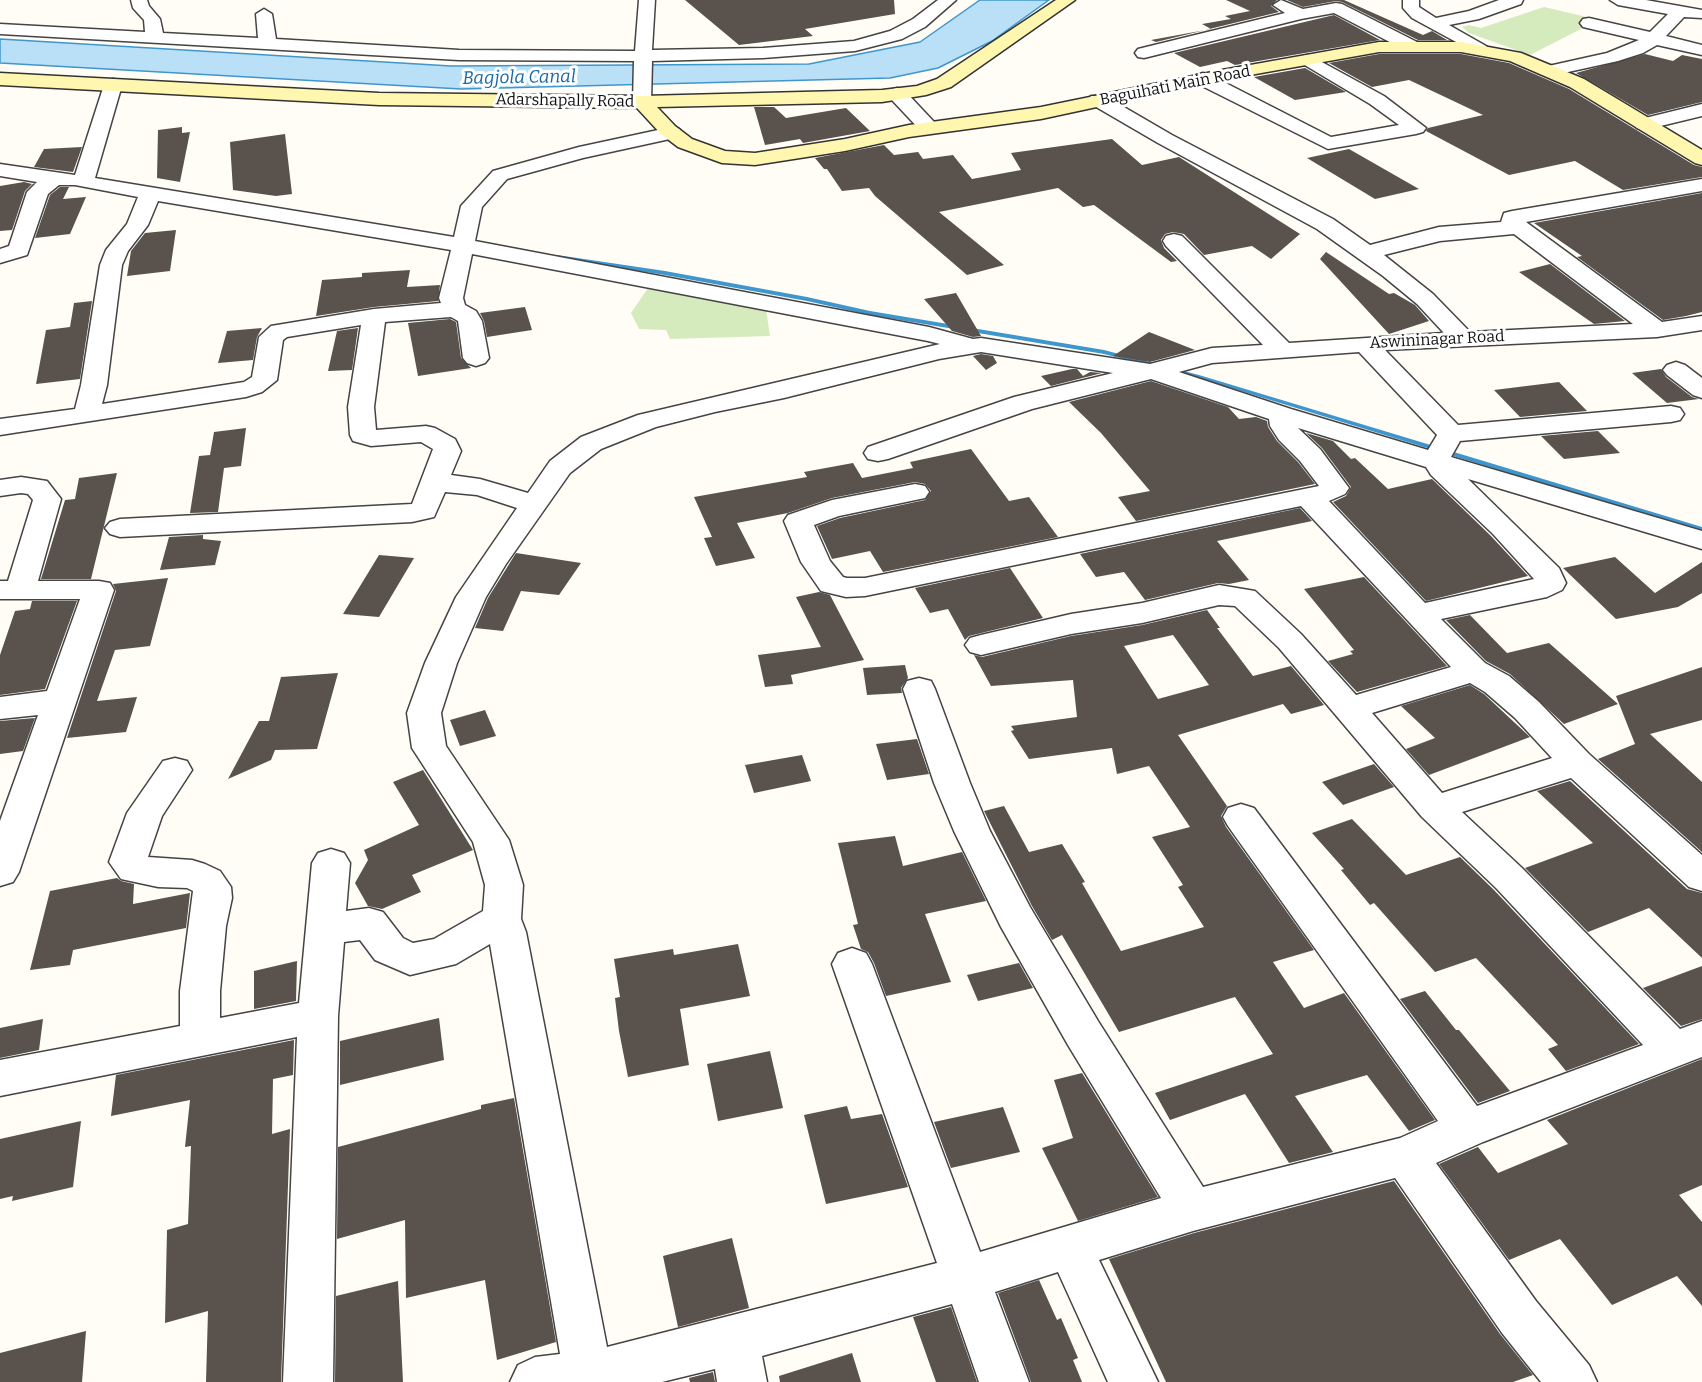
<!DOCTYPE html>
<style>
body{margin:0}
canvas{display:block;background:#fffdf5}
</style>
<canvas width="1702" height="1382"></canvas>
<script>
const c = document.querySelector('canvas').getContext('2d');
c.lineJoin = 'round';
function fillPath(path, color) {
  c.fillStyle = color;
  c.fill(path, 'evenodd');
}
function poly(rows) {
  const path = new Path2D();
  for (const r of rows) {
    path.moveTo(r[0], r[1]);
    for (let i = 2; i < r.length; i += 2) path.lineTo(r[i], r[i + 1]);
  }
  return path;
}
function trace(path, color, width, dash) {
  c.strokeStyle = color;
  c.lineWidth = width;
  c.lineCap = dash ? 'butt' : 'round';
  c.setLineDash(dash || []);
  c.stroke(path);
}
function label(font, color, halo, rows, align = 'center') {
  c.font = font + ' Bitter,serif';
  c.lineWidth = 6;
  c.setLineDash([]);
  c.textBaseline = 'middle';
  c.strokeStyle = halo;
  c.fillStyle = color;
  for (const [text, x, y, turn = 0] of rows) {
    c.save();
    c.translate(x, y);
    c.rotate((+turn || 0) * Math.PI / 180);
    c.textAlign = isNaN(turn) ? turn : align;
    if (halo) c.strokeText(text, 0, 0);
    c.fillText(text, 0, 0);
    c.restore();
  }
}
fillPath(poly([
 [1544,7,1587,17,1581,29,1530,55,1469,33,1462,27,1469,25,1481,28],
 [648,288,766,309,770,336,670,339,666,330,639,329,631,313]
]), '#d5ebbd');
const water = poly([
 [980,0,1049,0,992,41,938,68,890,78,461,89,0,63,0,39,451,66,809,64,920,42,980,0]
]);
fillPath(water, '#b9e0f7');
trace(water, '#3f96cf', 1.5);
fillPath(poly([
 [557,255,665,271,807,297,870,311,1104,350,1199,375,1702,527,1702,532,1195,377,1104,354,870,315,807,301,665,275,555,258,555,256,557,255]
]), '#3f96cf');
fillPath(poly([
 [685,0,894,0,895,14,805,29,813,36,739,45],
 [1226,0,1277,0,1271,6,1279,12,1156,42,1151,40,1211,29,1202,24,1231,19,1225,16,1250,11],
 [1287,0,1344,0,1423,35,1432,31,1447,40,1418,40,1342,2,1336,1,1303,7],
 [1334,15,1380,40,1235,65,1227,61,1200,67,1174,53],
 [1379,54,1461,54,1509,63,1569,89,1694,165,1702,167,1702,177,1623,190,1575,161,1509,175,1426,131,1428,128,1483,115,1409,80,1372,87,1329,63],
 [1645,54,1673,61,1682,55,1702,59,1702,102,1648,115,1576,73],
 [1305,68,1346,92,1295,100,1254,77],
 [754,107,774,107,786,118,846,108,870,131,803,143,800,139,765,145],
 [182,127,182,133,190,132,180,182,157,178,158,130],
 [285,134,292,194,276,196,233,190,230,142],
 [1112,139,1142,165,1179,157,1300,234,1271,259,1252,246,1204,255,1184,234,1173,232,1165,234,1161,240,1164,248,1177,261,1171,262,1094,205,1083,207,1058,188,939,212,1004,265,967,275,875,196,869,188,842,191,827,169,824,169,815,158,884,145,894,155,918,152,923,159,953,155,972,179,1021,170,1011,153],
 [82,147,73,172,34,167,44,149],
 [1349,149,1419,189,1375,199,1307,158],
 [24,182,32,184,25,191,12,230,0,231,0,186],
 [60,187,69,187,63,199,86,197,70,234,35,238,50,195],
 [1702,193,1702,312,1686,316,1663,320,1577,257,1582,256,1534,223],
 [176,230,170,271,127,276,131,251,145,233],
 [1326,252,1389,294,1394,293,1415,305,1429,321,1389,334,1320,259],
 [1550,264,1625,321,1594,324,1519,272],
 [410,270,407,287,440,285,438,301,374,307,316,316,322,280,362,277,362,273],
 [956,293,981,336,973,337,952,331,924,299],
 [92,301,80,379,36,384,46,330,70,327,74,303],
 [525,307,532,330,487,337,484,321,480,313],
 [450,319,456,322,461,358,471,368,418,376,408,323],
 [262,328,257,337,253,360,218,363,227,331],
 [358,328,352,370,328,371,337,331],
 [1149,332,1195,350,1150,362,1113,356],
 [981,354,993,356,997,363,986,370,973,356],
 [1072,369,1077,369,1083,376,1090,372,1102,373,1051,386,1041,376],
 [1661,369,1666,377,1692,397,1699,399,1667,403,1632,373],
 [1151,381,1228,407,1239,419,1256,417,1267,421,1268,427,1277,441,1298,462,1315,484,1136,521,1118,497,1150,491,1101,433,1069,402],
 [1559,382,1587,411,1520,417,1494,390],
 [246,428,241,466,224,468,218,512,190,513,199,456,210,455,214,432],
 [1598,431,1620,453,1564,459,1541,436],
 [1306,433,1333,441,1351,459,1355,458,1388,489,1432,479,1491,536,1528,576,1426,601,1333,502,1346,496,1351,487,1322,448],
 [971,449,1009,501,1029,497,1058,537,883,572,870,551,832,559,817,526,840,518,925,500,931,491,925,484,915,482,832,498,788,513,737,523,755,558,716,566,704,538,712,537,694,497,807,477,804,472,853,463,862,478,913,468,910,462],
 [117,473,91,579,41,579,65,500,75,499,79,478],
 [1300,508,1312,521,1217,541,1249,580,1229,584,1218,583,1145,600,1124,572,1096,577,1080,554],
 [203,535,203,539,221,541,215,565,160,570,169,537],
 [516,553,581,563,559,595,521,591,503,631,475,628,488,598],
 [379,555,414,558,379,617,343,614],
 [1615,557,1655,593,1702,562,1702,593,1678,607,1616,619,1563,568],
 [1010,568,1043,618,969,636,965,640,948,609,930,613,915,588],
 [1364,577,1447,666,1357,692,1328,661,1353,654,1350,651,1354,650,1304,589],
 [168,578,150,646,115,650,97,701,137,697,126,732,67,738,116,591,113,584],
 [819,592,830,595,864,660,791,675,793,684,765,687,758,655,821,647,796,597],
 [32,601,77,601,45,689,0,695,0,655,15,611,30,609],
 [1207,610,1220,628,1217,628,1253,676,1291,666,1324,705,1291,714,1283,704,1178,735,1227,806,1221,816,1226,827,1314,950,1273,962,1304,1008,1344,993,1435,1120,1409,1131,1367,1075,1295,1096,1333,1152,1289,1163,1245,1094,1170,1120,1155,1093,1273,1054,1235,997,1119,1032,1062,935,1052,940,1032,906,984,811,1004,806,1029,852,1062,844,1085,882,1082,883,1121,951,1204,927,1178,887,1183,885,1152,837,1190,827,1149,766,1117,774,1112,748,1029,759,1011,731,1014,730,1011,726,1077,717,1073,680,991,686,974,655,982,657,1071,636,1142,625],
 [1173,635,1209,685,1158,699,1124,646],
 [1470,615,1507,653,1549,643,1618,704,1564,724,1510,674,1486,661,1446,620],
 [905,665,908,678,901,688,902,693,867,695,863,668],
 [1702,667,1702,720,1650,734,1702,782,1702,852,1598,759,1635,744,1616,696],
 [338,673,317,749,275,750,271,760,228,779,259,721,269,721,281,677],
 [1470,685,1484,694,1530,737,1429,775,1406,749,1435,738,1401,706],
 [485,710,496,736,460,746,450,720],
 [35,718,23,751,0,754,0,721],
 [917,739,929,774,887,780,876,744],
 [802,755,811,781,754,793,745,765],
 [1374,764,1394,787,1343,805,1322,782],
 [423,770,473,850,412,875,421,892,382,909,368,906,355,883,368,860,364,850,419,825,393,782],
 [1570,781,1687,889,1702,893,1702,958,1649,908,1588,932,1525,868,1593,843,1537,791],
 [1352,819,1406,875,1460,857,1494,890,1639,1044,1566,1071,1548,1049,1558,1045,1476,958,1435,972,1374,903,1370,905,1341,870,1344,869,1312,833],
 [895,836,903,866,962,852,986,901,925,914,951,982,886,996,874,963,868,952,861,949,853,925,858,924,838,843],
 [117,878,121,881,134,884,133,904,190,893,186,928,73,950,70,965,30,970,50,891],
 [738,944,750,996,680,1009,689,1065,628,1077,619,1031,615,998,620,997,614,959,673,949,674,955],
 [297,961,296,1001,254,1009,254,971],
 [1019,963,1033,988,978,1001,967,975],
 [1702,966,1702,1019,1681,1026,1643,988],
 [1425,991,1456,1030,1459,1030,1510,1091,1478,1103,1400,999],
 [439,1018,444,1060,340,1085,340,1041],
 [43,1019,39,1050,0,1058,0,1028],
 [294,1040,293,1075,273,1079,272,1134,290,1129,281,1382,206,1382,208,1311,165,1323,167,1230,188,1224,191,1146,185,1147,190,1100,111,1116,116,1075],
 [770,1051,783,1108,718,1121,707,1064],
 [1702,1059,1702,1185,1679,1195,1702,1222,1702,1306,1677,1276,1612,1305,1560,1239,1509,1260,1439,1164,1478,1147,1498,1173,1568,1144,1547,1120],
 [1082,1073,1158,1197,1078,1221,1042,1148,1073,1138,1054,1080],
 [514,1098,556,1342,497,1360,485,1280,406,1298,405,1220,337,1239,338,1147,481,1109,481,1105],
 [847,1106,851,1119,882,1114,908,1187,826,1204,804,1115],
 [1003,1107,1020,1152,951,1168,934,1122],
 [81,1121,73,1187,12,1201,13,1196,0,1199,0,1139],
 [1394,1181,1500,1334,1533,1375,1513,1382,1166,1382,1109,1259,1194,1233],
 [732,1238,749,1308,678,1327,663,1256],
 [1039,1280,1057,1320,1061,1318,1078,1358,1073,1360,1082,1382,1031,1382,998,1293],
 [398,1281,403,1382,335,1382,336,1296],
 [951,1307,977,1382,936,1382,913,1317],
 [86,1331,82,1382,0,1382,0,1353],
 [852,1353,861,1382,780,1382,779,1376],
 [713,1372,715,1382,690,1382,689,1378]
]), '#5a524d');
const street = poly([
 [131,0,147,0,149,6,160,19,163,33,258,38,256,14,264,9,272,14,276,39,459,50,635,51,639,0,655,0,652,50,763,48,854,41,890,31,913,19,938,0,956,0,925,27,902,39,855,51,763,58,652,61,651,102,649,106,642,108,635,106,633,102,634,61,459,60,0,34,0,24,145,32,144,20,133,8,131,0],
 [1281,0,1303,9,1336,3,1342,4,1417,42,1420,46,1417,50,1411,51,1405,50,1334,13,1301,19,1144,58,1138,57,1135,53,1138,49,1285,13,1273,5,1281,0],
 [1403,0,1419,0,1419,7,1436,18,1469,11,1499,0,1523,0,1521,4,1479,19,1449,25,1486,46,1489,50,1486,54,1480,55,1412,18,1403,8,1403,0],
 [1610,0,1646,0,1702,10,1702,18,1684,17,1666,36,1702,45,1702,55,1657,45,1643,53,1618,61,1550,76,1544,75,1541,71,1544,67,1607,53,1639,40,1583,27,1580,23,1583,19,1589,18,1650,32,1668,14,1618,5,1610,0],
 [1309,55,1384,96,1426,128,1423,132,1416,134,1328,149,1196,83,1194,79,1196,75,1203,73,1210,75,1331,137,1399,125,1370,104,1303,64,1300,60,1303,56,1309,55],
 [113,79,120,81,122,85,95,178,454,237,461,206,493,171,579,147,672,127,679,129,682,133,679,137,583,158,507,179,482,207,475,241,929,327,973,339,981,338,1150,364,1212,348,1263,345,1166,246,1163,241,1166,236,1174,234,1182,236,1289,343,1444,333,1417,304,1383,276,1317,229,1158,143,1091,104,1089,100,1091,96,1105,96,1172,135,1333,219,1370,245,1439,227,1501,222,1504,213,1512,211,1702,179,1702,191,1526,222,1662,322,1702,316,1702,330,1657,337,1385,350,1458,425,1671,406,1680,408,1684,414,1680,420,1671,422,1460,441,1451,457,1702,531,1702,549,1468,479,1559,568,1566,583,1562,590,1547,597,1441,619,1485,663,1509,676,1539,702,1589,754,1702,855,1702,891,1689,887,1571,778,1462,812,1522,868,1680,1029,1702,1021,1702,1057,1483,1142,1436,1163,1536,1301,1589,1365,1597,1382,1541,1382,1502,1333,1395,1178,1193,1231,1099,1260,1158,1382,1108,1382,1058,1272,995,1292,1029,1382,979,1382,952,1304,762,1356,767,1382,717,1382,715,1369,662,1382,510,1382,518,1365,535,1357,560,1354,490,944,456,964,410,975,375,960,360,940,344,942,338,1016,333,1382,283,1382,297,1037,0,1096,0,1060,180,1026,180,991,193,891,187,888,158,887,121,879,109,862,127,813,163,761,175,758,187,761,192,770,162,816,148,857,192,860,205,864,220,871,231,887,232,898,226,926,220,991,220,1018,299,1003,312,863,318,853,331,849,344,853,350,863,346,911,369,908,383,912,403,938,413,943,434,939,483,911,485,885,473,842,412,748,407,713,425,663,456,597,517,508,477,495,445,492,434,517,412,522,120,537,110,534,105,528,110,522,120,519,412,504,433,449,421,442,371,446,353,441,350,435,348,407,361,325,287,337,283,340,277,380,262,392,246,397,0,435,0,419,75,409,81,385,100,265,106,250,127,224,138,197,75,185,59,185,48,194,27,255,0,263,0,249,9,246,27,192,37,182,0,176,0,164,75,175,104,85,106,81,113,79],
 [158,201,451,250,439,298,441,303,374,309,271,326,259,337,252,377,244,382,102,404,107,385,122,265,128,251,148,225,158,201],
 [1514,234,1633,324,1470,332,1433,294,1384,255,1440,241,1514,234],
 [472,254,928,341,940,344,638,415,581,437,550,461,528,493,480,479,451,475,461,451,455,439,435,428,426,426,376,430,374,407,385,322,451,317,458,321,463,358,467,363,476,366,485,363,489,358,482,321,476,311,465,305,463,298,472,254],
 [981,352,1113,373,1014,397,868,447,864,453,868,459,878,461,888,459,1032,409,1151,379,1269,419,1270,426,1279,440,1300,461,1319,486,865,578,847,578,843,577,830,561,814,525,839,516,925,498,929,492,925,486,915,484,832,500,788,515,784,521,801,562,821,591,846,597,865,596,1301,506,1451,667,1356,695,1301,634,1255,591,1219,585,1142,603,1071,614,981,635,970,638,965,645,970,652,981,655,1071,634,1142,623,1219,605,1235,606,1279,648,1422,817,1496,888,1643,1045,1477,1106,1254,808,1241,804,1228,808,1223,817,1228,826,1438,1121,1400,1138,1203,1187,1098,1021,1030,907,990,831,970,783,935,689,931,681,919,678,907,681,903,689,934,783,954,831,1001,927,1068,1045,1161,1198,980,1252,872,964,866,953,852,948,838,953,832,964,937,1263,607,1347,526,932,521,919,523,885,509,840,446,746,441,713,457,663,486,597,506,564,570,473,601,449,656,427,715,412,784,398,939,359,981,352],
 [1359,352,1437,435,1428,450,1291,409,1179,372,1212,363,1359,352],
 [1298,428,1426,467,1431,475,1493,534,1534,579,1425,603,1329,501,1345,494,1349,488,1320,449,1298,428],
 [1470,683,1485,692,1515,718,1552,758,1442,793,1372,713,1470,683],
 [897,88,904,90,936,124,939,128,936,132,922,132,890,98,888,94,890,90,897,88],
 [1702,104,1702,116,1644,130,1637,128,1634,124,1637,120,1702,104],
 [1676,362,1685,365,1702,378,1702,398,1693,395,1667,375,1663,370,1667,365,1676,362],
 [21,477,47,481,61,499,38,581,99,581,110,583,114,590,19,872,13,882,0,886,0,821,38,715,0,719,0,697,47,691,80,599,0,599,0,581,8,581,33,500,28,494,21,493,0,496,0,480,21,477]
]);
const secondary = poly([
 [1056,0,1075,0,951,87,926,95,882,102,657,107,675,126,692,139,725,151,755,153,845,139,909,125,1041,107,1222,70,1379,42,1461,42,1521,53,1584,79,1702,150,1702,165,1695,163,1570,87,1510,61,1461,52,1379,52,1222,80,1041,119,909,137,845,151,755,165,722,163,678,147,661,134,637,108,379,105,0,85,0,73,379,93,642,96,882,90,917,86,937,79,1056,0]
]);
trace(street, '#444', 3);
trace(secondary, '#333', 3);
fillPath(street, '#fff');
fillPath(secondary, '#fff6b0');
label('16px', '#111', '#fff', [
 ["Baguihati Main Road",1175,86,-11],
 ["Adarshapally Road",565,101,1],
 ["Aswininagar Road",1437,340,-3]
]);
label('italic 18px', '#1768a6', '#fff', [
 ["Bagjola Canal",519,78,-1]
]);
</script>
